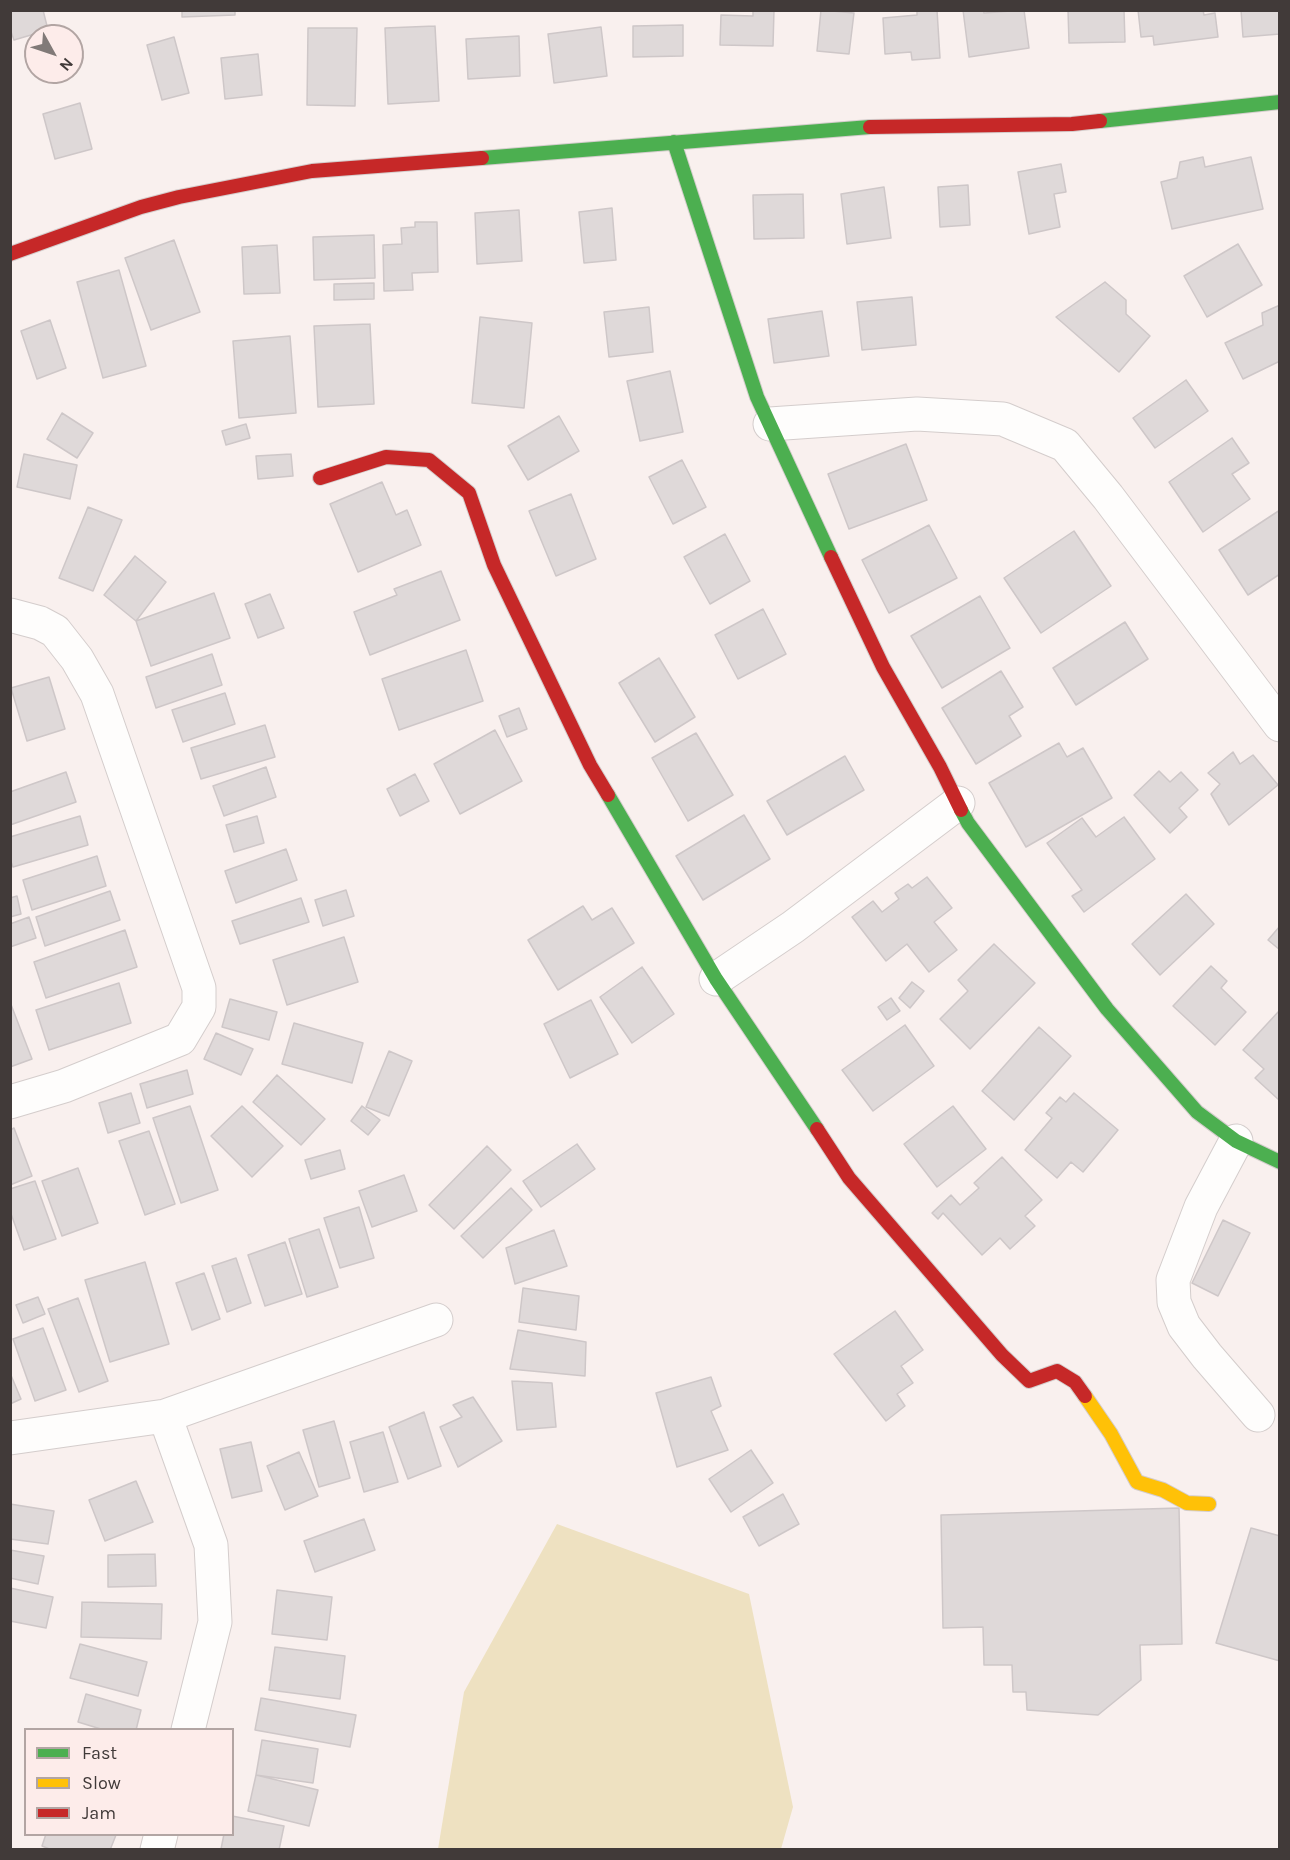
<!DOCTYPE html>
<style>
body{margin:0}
#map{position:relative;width:1290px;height:1860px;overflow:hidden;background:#f9f0ee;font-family:Karla,sans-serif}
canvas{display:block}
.frame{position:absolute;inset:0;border:12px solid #413a39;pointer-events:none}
.legend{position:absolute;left:24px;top:1728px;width:210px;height:108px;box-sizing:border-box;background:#fdecea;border:2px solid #b2a5a3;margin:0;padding:8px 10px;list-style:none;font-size:18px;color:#413a39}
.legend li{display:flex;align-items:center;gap:12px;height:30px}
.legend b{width:30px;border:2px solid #b2a5a3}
.north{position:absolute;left:24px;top:24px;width:60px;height:60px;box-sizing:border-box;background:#fdecea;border:2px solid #b2a5a3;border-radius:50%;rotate:130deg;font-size:16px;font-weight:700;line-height:24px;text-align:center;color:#413a39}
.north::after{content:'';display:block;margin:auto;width:21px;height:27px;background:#817a78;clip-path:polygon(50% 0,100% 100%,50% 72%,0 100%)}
</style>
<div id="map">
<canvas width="1290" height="1860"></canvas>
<div class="frame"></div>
<ul class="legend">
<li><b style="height:8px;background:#4caf50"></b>Fast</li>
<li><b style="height:8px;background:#ffc107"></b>Slow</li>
<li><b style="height:8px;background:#c62828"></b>Jam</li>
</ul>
<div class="north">N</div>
</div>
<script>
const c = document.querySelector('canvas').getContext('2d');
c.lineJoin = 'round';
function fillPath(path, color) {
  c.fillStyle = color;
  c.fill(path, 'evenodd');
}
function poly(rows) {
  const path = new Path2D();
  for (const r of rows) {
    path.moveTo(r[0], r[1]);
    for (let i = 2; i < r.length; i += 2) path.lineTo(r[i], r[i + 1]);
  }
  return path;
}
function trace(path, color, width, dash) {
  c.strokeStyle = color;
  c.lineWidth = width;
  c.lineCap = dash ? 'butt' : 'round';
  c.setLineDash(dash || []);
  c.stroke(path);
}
fillPath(poly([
 [557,1524,749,1594,793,1807,781,1849,438,1849,464,1692]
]), '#eee1c1');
const building = poly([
 [10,10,43,10,48,30,14,40,10,29,10,10],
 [182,10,235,10,235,15,182,17,182,10],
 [753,10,774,10,773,46,720,45,721,15,753,16,753,10],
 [821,10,854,13,849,54,817,51,821,10],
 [917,10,937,10,940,58,912,60,911,52,885,54,883,18,917,15,917,10],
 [963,10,983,10,984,13,1024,10,1029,48,969,57,963,10],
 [1068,10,1124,10,1125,42,1069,43,1068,10],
 [1138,10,1203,10,1204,15,1215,13,1218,37,1154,45,1153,36,1141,37,1138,10],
 [1241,10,1280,10,1280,34,1243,37,1241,10],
 [683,25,683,56,633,57,633,26,683,25],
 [435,26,439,101,388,104,385,28,435,26],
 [601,27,607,76,554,83,548,34,601,27],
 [308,28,357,28,355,106,307,105,308,28],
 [519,36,520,76,468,79,466,39,519,36],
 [174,37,189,93,162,100,147,45,174,37],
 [258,54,262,95,225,99,221,58,258,54],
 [80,103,92,149,55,159,43,114,80,103],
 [1203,157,1205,167,1251,157,1263,209,1172,229,1161,182,1177,178,1180,162,1203,157],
 [1061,164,1066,192,1054,194,1060,227,1029,234,1018,172,1061,164],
 [968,185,970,225,940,227,938,187,968,185],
 [884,187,891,238,847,244,841,194,884,187],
 [803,194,804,238,754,239,753,195,803,194],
 [612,208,616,260,584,263,579,212,612,208],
 [519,210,522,261,477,264,475,213,519,210],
 [415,222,437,222,438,272,412,273,413,290,384,291,383,245,402,244,401,228,415,227,415,222],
 [374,235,375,278,314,280,313,237,374,235],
 [174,240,200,312,151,330,125,258,174,240],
 [1238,244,1262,285,1207,317,1184,276,1238,244],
 [277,245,280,293,244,294,242,247,277,245],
 [119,270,146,366,103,378,77,282,119,270],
 [1105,282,1126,300,1126,314,1150,336,1119,372,1056,317,1105,282],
 [374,283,374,299,334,300,334,284,374,283],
 [912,297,916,345,862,350,857,302,912,297],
 [1280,305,1280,361,1243,379,1225,343,1263,325,1262,313,1280,305],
 [649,307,653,352,609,357,604,312,649,307],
 [822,311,829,356,774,363,768,319,822,311],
 [480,317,532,323,524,408,472,403,480,317],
 [50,320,66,368,37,379,21,331,50,320],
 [370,324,374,404,318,407,314,326,370,324],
 [290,336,296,413,239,418,233,341,290,336],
 [670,371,683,432,640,441,627,381,670,371],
 [1186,380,1208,411,1155,448,1133,418,1186,380],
 [62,413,93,433,77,458,47,439,62,413],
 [559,416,579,451,528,480,508,446,559,416],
 [246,424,250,438,226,445,222,431,246,424],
 [1232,438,1249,463,1232,474,1250,499,1203,532,1169,482,1232,438],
 [906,444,927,500,849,529,828,474,906,444],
 [24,454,77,465,70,499,17,487,24,454],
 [291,454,293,476,258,479,256,456,291,454],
 [682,460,706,507,673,524,649,477,682,460],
 [382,482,396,515,407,510,421,545,358,572,330,504,382,482],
 [571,494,596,559,556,576,529,511,571,494],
 [88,507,122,520,93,591,59,578,88,507],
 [1280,510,1280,574,1248,595,1219,550,1280,510],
 [929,525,957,578,889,613,862,560,929,525],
 [1074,531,1111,586,1041,633,1004,578,1074,531],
 [725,534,750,581,710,604,684,557,725,534],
 [135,556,166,582,136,621,104,595,135,556],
 [441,571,460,620,370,655,354,612,397,595,394,589,441,571],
 [214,593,230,638,151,666,136,621,214,593],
 [270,594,284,628,258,638,245,604,270,594],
 [980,596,1010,648,942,688,911,636,980,596],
 [763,609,786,654,738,679,715,635,763,609],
 [1125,622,1148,659,1076,705,1053,668,1125,622],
 [466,650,483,701,399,730,382,679,466,650],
 [212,654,222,685,156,708,146,677,212,654],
 [659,658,695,717,655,742,619,683,659,658],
 [1001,671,1023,707,1009,716,1021,736,976,764,942,708,1001,671],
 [49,677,65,729,27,741,11,688,49,677],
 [225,693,235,724,183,742,172,710,225,693],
 [519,708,527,729,507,737,499,716,519,708],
 [265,725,275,757,201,779,191,748,265,725],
 [495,730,522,781,460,814,434,764,495,730],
 [696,733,733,795,688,821,652,758,696,733],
 [1059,743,1067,757,1083,748,1112,798,1026,847,989,783,1059,743],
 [1233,752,1240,764,1253,755,1278,785,1229,825,1211,794,1220,784,1208,773,1233,752],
 [845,756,864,790,787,835,767,801,845,756],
 [266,767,276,797,224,816,213,786,266,767],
 [1159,771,1170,782,1181,772,1198,790,1179,808,1187,817,1170,833,1134,795,1159,771],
 [66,772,76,802,10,825,10,792,66,772],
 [415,774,429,801,400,816,387,789,415,774],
 [744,815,770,859,703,900,676,856,744,815],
 [80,816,88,845,13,867,10,859,10,837,80,816],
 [257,816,264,843,234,852,226,825,257,816],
 [1124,817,1155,859,1084,912,1072,896,1082,890,1047,843,1082,818,1096,837,1124,817],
 [286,849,297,880,236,903,225,871,286,849],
 [97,856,106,886,32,910,23,880,97,856],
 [927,877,952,908,934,922,957,950,929,972,907,944,886,961,852,917,873,901,882,912,899,899,895,893,908,884,912,888,927,877],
 [346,890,354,916,323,926,315,900,346,890],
 [110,891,120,920,45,946,36,917,110,891],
 [1186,894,1214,924,1160,975,1132,944,1186,894],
 [17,896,21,914,10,917,10,898,17,896],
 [301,898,309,922,240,944,232,921,301,898],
 [583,906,592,920,612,908,634,943,558,990,528,940,583,906],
 [29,917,36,938,10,947,10,924,29,917],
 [1280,926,1280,950,1268,940,1280,926],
 [125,930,137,967,46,998,34,962,125,930],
 [344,937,358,982,287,1005,273,960,344,937],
 [994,944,1035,983,970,1049,940,1019,968,991,958,980,994,944],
 [1211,966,1227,981,1221,988,1246,1012,1215,1045,1173,1006,1211,966],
 [642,967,674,1014,632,1043,600,997,642,967],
 [912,982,924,991,910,1008,899,998,912,982],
 [119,983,131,1023,49,1050,36,1010,119,983],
 [891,998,900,1011,887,1020,878,1007,891,998],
 [230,999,277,1012,269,1040,222,1027,230,999],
 [591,1000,618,1054,570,1078,544,1024,591,1000],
 [10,1002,32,1059,10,1067,10,1002],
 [1279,1011,1280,1011,1279,1100,1255,1078,1264,1069,1243,1050,1279,1011],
 [294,1023,363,1043,352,1083,282,1064,294,1023],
 [905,1025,934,1066,873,1111,842,1070,905,1025],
 [1039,1027,1071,1056,1014,1120,982,1091,1039,1027],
 [216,1033,253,1049,241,1075,204,1059,216,1033],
 [389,1051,412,1061,389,1116,366,1107,389,1051],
 [187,1070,193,1094,147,1108,140,1084,187,1070],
 [277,1075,325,1119,301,1145,253,1102,277,1075],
 [131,1093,140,1123,108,1133,99,1103,131,1093],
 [1074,1093,1118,1130,1083,1172,1071,1162,1057,1178,1025,1150,1052,1118,1046,1113,1060,1097,1066,1102,1074,1093],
 [190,1106,218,1190,181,1203,153,1118,190,1106],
 [242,1106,283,1146,252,1177,211,1136,242,1106],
 [362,1106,380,1120,368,1135,351,1121,362,1106],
 [953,1106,986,1149,937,1187,904,1144,953,1106],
 [14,1128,32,1176,10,1185,10,1130,14,1128],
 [149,1131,175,1204,145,1215,119,1141,149,1131],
 [577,1144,595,1169,541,1207,523,1181,577,1144],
 [487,1146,511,1170,454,1229,429,1205,487,1146],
 [340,1150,345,1169,311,1179,305,1160,340,1150],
 [1002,1157,1042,1200,1025,1216,1035,1226,1010,1249,1000,1238,982,1255,943,1213,938,1219,932,1213,951,1195,960,1205,979,1188,974,1183,1002,1157],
 [78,1168,98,1223,62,1236,42,1181,78,1168],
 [404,1175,417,1211,372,1227,359,1191,404,1175],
 [35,1181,56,1239,24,1250,10,1211,10,1189,35,1181],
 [511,1188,532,1210,483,1258,461,1236,511,1188],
 [359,1207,374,1258,340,1268,324,1218,359,1207],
 [1223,1220,1250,1233,1218,1296,1192,1283,1223,1220],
 [319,1229,338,1287,307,1297,289,1239,319,1229],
 [554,1230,567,1266,515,1284,506,1248,554,1230],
 [285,1242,302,1294,265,1306,248,1255,285,1242],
 [236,1258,251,1303,227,1312,212,1266,236,1258],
 [145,1262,169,1344,110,1362,85,1280,145,1262],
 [204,1273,220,1319,192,1330,176,1283,204,1273],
 [523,1288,579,1296,576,1330,519,1322,523,1288],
 [38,1297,45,1314,23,1323,16,1305,38,1297],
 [78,1298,108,1381,79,1392,48,1309,78,1298],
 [895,1311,923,1350,901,1366,913,1383,897,1394,905,1406,886,1421,834,1354,895,1311],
 [43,1328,66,1390,35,1401,13,1339,43,1328],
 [518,1330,586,1342,585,1376,510,1369,518,1330],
 [10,1373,21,1399,10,1404,10,1373],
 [711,1377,721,1406,711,1411,728,1450,677,1467,656,1393,711,1377],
 [512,1381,552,1383,556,1427,517,1430,512,1381],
 [473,1397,502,1441,458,1467,440,1427,462,1417,453,1405,473,1397],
 [424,1412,441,1466,408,1479,389,1427,424,1412],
 [334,1421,350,1478,319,1487,303,1430,334,1421],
 [383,1432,398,1482,364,1492,350,1442,383,1432],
 [251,1442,262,1491,232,1498,220,1449,251,1442],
 [751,1450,773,1483,731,1512,709,1479,751,1450],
 [299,1452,318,1496,285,1510,267,1466,299,1452],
 [136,1481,153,1522,105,1541,89,1500,136,1481],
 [783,1494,799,1524,759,1546,743,1517,783,1494],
 [10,1504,54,1511,48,1544,10,1539,10,1504],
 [1179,1508,1182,1644,1140,1645,1141,1680,1098,1715,1027,1710,1026,1692,1013,1692,1012,1665,984,1665,983,1627,943,1628,941,1515,1179,1508],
 [364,1519,375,1550,315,1572,304,1541,364,1519],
 [1251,1528,1280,1536,1280,1661,1216,1643,1251,1528],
 [10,1550,44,1556,38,1584,10,1578,10,1550],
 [155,1554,156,1586,108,1587,108,1555,155,1554],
 [10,1588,53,1597,46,1628,10,1621,10,1588],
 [277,1590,332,1597,327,1640,272,1634,277,1590],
 [82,1602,162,1604,161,1639,81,1637,82,1602],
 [80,1644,147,1662,138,1696,70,1678,80,1644],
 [275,1647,345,1656,340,1699,269,1690,275,1647],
 [86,1694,141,1710,136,1730,104,1730,78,1722,86,1694],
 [261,1698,356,1715,350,1747,255,1730,261,1698],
 [262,1740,318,1749,313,1783,256,1775,262,1740],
 [256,1775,318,1790,309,1826,248,1811,256,1775],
 [232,1816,284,1826,279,1850,221,1849,224,1834,232,1834,232,1816],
 [46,1834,115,1834,116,1835,110,1850,52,1850,42,1846,46,1834]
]);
fillPath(building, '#dfd9d9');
trace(building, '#cec7c8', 1.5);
const street = poly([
 [770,424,917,414,1003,419,1065,445,1108,497,1280,725],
 [10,615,40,623,55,631,77,659,97,694,199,988,199,1007,180,1039,64,1086,10,1102],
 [716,979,793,927,958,803],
 [1236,1141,1201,1207,1173,1280,1174,1302,1184,1326,1207,1356,1258,1415],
 [165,1416,211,1545,215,1622,188,1730],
 [10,1438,165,1416,436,1320],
 [157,1850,161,1834]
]);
const fast = poly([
 [1100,121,1280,102],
 [674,142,757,397,831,557],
 [482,158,870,127],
 [608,795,716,979,817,1129],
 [961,810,968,823,1107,1009,1197,1112,1236,1141,1280,1162]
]);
const slow = poly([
 [1085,1396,1111,1434,1137,1482,1163,1490,1187,1503,1209,1504]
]);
const jam = poly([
 [870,127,1072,124,1100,121],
 [10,254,141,207,179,197,312,171,482,158],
 [320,478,386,457,429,460,469,493,494,565,590,765,608,795],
 [831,557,883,667,940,767,961,810],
 [817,1129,849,1178,1002,1355,1029,1381,1057,1371,1075,1382,1085,1396]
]);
trace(street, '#d4cdcc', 35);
trace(fast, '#d4cdcc', 16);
trace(slow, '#d4cdcc', 16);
trace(jam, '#d4cdcc', 16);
trace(street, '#fefdfc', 33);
trace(fast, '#4caf50', 14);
trace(slow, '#ffc107', 14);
trace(jam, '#c62828', 14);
</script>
